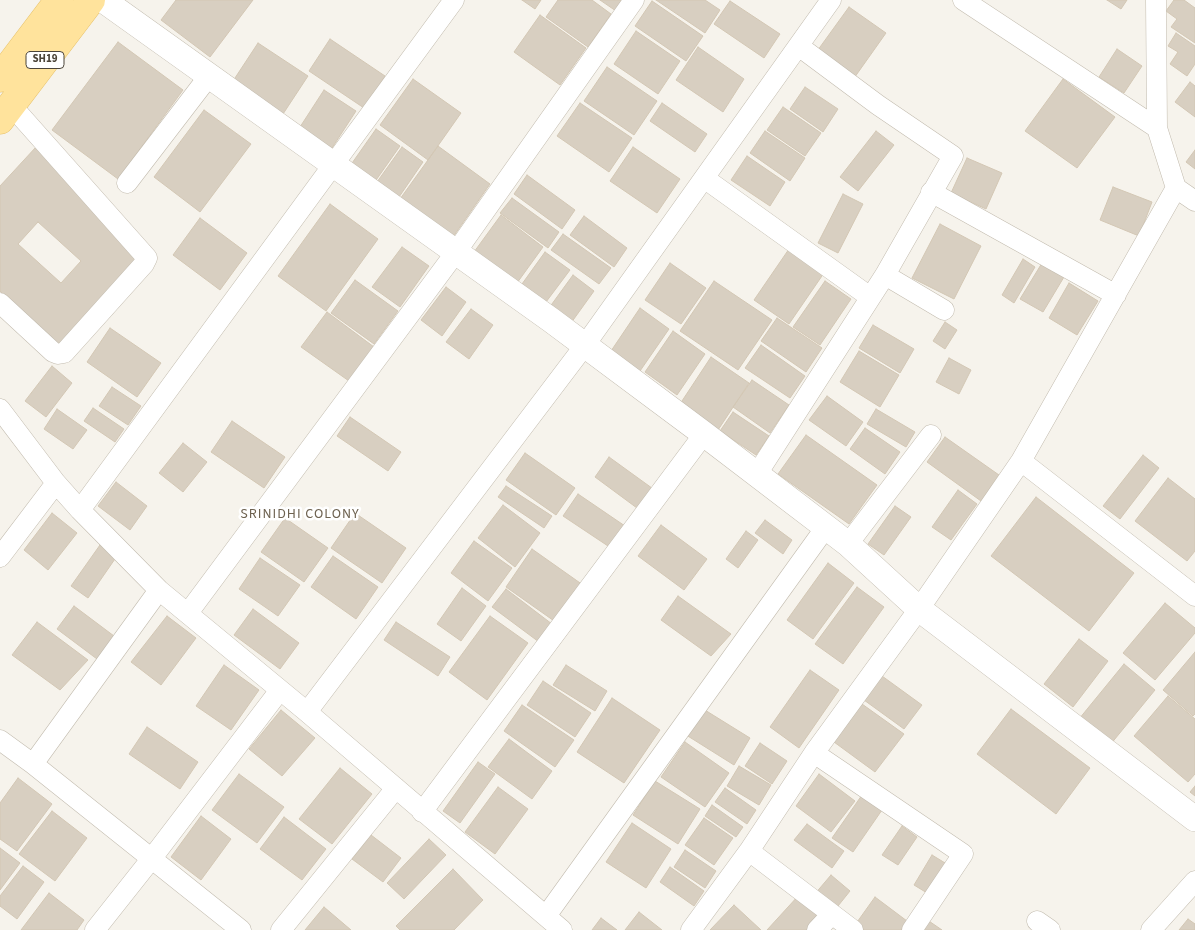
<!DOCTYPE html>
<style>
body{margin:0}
canvas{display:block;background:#f6f3ec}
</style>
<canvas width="1195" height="930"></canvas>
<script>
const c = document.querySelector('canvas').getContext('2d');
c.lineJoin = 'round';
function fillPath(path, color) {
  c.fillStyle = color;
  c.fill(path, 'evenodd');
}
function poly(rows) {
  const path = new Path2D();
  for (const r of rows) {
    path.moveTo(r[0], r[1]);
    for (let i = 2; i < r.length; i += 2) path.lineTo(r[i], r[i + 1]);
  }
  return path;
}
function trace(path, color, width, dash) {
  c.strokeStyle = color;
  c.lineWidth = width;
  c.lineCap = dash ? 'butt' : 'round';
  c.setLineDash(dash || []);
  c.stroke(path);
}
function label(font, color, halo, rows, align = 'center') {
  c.font = font + ' "Source Sans 3",sans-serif';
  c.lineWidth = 5;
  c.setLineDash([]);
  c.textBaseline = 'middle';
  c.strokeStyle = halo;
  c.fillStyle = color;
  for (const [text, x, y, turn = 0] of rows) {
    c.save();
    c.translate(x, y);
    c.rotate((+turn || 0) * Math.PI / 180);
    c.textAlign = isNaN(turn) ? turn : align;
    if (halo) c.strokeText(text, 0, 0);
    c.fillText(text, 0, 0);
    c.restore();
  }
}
const building = poly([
 [176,0,253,0,210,57,161,20,176,0],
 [522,0,541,0,535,9,522,0],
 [558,0,592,0,611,14,588,47,546,17,558,0],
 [600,0,623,0,616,11,600,0],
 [656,0,705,0,720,10,705,33,656,0],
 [1107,0,1127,0,1121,9,1107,0],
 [1174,0,1184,0,1195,8,1195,43,1171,27,1177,19,1166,11,1174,0],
 [652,1,703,36,686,61,635,26,652,1],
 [730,1,780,34,764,58,714,24,730,1],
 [849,7,886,33,852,81,815,54,849,7],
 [540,15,586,48,560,85,514,52,540,15],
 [636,31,680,61,658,94,614,64,636,31],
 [1176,33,1195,46,1195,64,1187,76,1170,64,1178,52,1168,46,1176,33],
 [330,39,385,76,364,108,309,71,330,39],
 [118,42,183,90,118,179,52,130,118,42],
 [258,43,308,76,283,114,233,81,258,43],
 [698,47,744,79,723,112,676,80,698,47],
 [1117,49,1142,66,1124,93,1099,77,1117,49],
 [607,67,657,101,634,135,584,101,607,67],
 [413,79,461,113,428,160,380,125,413,79],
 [1063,79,1115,117,1077,168,1025,131,1063,79],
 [1190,82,1195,86,1195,117,1175,102,1190,82],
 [805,87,838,109,823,132,790,109,805,87],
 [324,90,356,111,332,148,300,127,324,90],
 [580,103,632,138,609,172,557,136,580,103],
 [662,103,707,134,695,152,650,121,662,103],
 [783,107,821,133,805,156,767,130,783,107],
 [204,110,251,144,200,212,154,177,204,110],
 [376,129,400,146,374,183,350,166,376,129],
 [765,131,805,158,790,181,750,153,765,131],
 [876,131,894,145,858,191,840,177,876,131],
 [438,146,490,184,453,237,400,199,438,146],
 [36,147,142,258,63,349,0,291,0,186,36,147],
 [38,222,81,261,61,283,18,244,38,222],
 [402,147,423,162,399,197,377,182,402,147],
 [633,147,680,179,657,213,610,181,633,147],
 [1195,150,1195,169,1186,162,1195,150],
 [747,156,785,182,770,206,731,180,747,156],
 [967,158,1002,173,986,209,951,193,967,158],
 [527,175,575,210,562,229,514,194,527,175],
 [1113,187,1152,202,1139,236,1100,220,1113,187],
 [843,194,863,204,838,253,818,243,843,194],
 [512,198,559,232,548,248,500,213,512,198],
 [330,204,378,239,326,311,278,276,330,204],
 [501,215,543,247,517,283,474,252,501,215],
 [584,216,627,248,614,267,570,235,584,216],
 [200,218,247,253,220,290,173,255,200,218],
 [940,224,981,246,954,299,912,278,940,224],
 [563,234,611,268,599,284,551,250,563,234],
 [402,247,429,266,400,307,372,287,402,247],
 [789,249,824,273,789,324,754,300,789,249],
 [545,252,570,270,546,302,522,284,545,252],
 [1023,259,1035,267,1014,303,1002,295,1023,259],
 [670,263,706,288,681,324,645,300,670,263],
 [1042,263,1064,277,1043,312,1020,299,1042,263],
 [573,275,594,291,571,323,549,308,573,275],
 [355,280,398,311,374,344,331,313,355,280],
 [714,281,772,320,738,370,680,331,714,281],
 [825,281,851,299,820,345,793,327,825,281],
 [1069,283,1098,301,1077,335,1049,318,1069,283],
 [446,287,466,302,442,336,421,320,446,287],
 [640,308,669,329,640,371,611,351,640,308],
 [471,309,493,325,469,359,446,342,471,309],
 [327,312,374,347,349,381,301,347,327,312],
 [777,318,822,348,806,372,761,341,777,318],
 [945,322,957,330,945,349,933,341,945,322],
 [873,325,914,349,900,373,859,348,873,325],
 [110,328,161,363,137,397,87,362,110,328],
 [673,331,705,354,677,395,645,372,673,331],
 [761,345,805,376,790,398,745,368,761,345],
 [859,351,899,375,880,407,840,382,859,351],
 [711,357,749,383,718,430,680,404,711,357],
 [949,358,971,370,959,394,936,382,949,358],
 [52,366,72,383,46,417,25,401,52,366],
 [752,380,789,405,770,433,733,407,752,380],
 [112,387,141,406,128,425,99,406,112,387],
 [827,396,863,422,846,446,809,420,827,396],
 [93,408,124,429,115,442,84,421,93,408],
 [57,409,87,430,73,449,44,429,57,409],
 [876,409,915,432,906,447,867,424,876,409],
 [733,412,769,436,756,455,720,431,733,412],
 [350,417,401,452,388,471,337,436,350,417],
 [232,421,285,457,264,488,211,452,232,421],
 [865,428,900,452,885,474,850,449,865,428],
 [806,435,877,485,849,524,778,474,806,435],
 [945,437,999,475,981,501,927,462,945,437],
 [183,443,207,462,183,492,159,473,183,443],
 [525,453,575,488,556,515,506,480,525,453],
 [1143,455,1159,468,1120,519,1103,506,1143,455],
 [609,457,656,491,641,511,595,477,609,457],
 [1168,478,1195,499,1195,551,1187,561,1135,521,1168,478],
 [116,482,147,506,130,530,98,506,116,482],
 [506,486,552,516,544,528,498,497,506,486],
 [958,490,977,504,951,540,932,527,958,490],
 [578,494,625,526,611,548,563,516,578,494],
 [1036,497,1134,573,1089,631,991,556,1036,497],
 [503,505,540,533,515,567,478,538,503,505],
 [895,506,911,517,884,555,868,544,895,506],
 [52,513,77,533,48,570,24,550,52,513],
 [355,513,406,548,382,583,331,548,355,513],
 [285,518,328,548,304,582,261,552,285,518],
 [765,520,792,540,783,554,755,533,765,520],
 [661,525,707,559,684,590,638,556,661,525],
 [746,531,758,540,738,568,726,559,746,531],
 [474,541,512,568,488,601,451,573,474,541],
 [100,545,117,556,88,598,71,586,100,545],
 [532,549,583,585,557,623,506,587,532,549],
 [333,556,378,587,356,619,311,587,333,556],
 [260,558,300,585,278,616,239,589,260,558],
 [828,563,854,583,813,639,787,620,828,563],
 [857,587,884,607,843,664,815,644,857,587],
 [462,588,486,606,461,641,437,624,462,588],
 [506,589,552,624,539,642,492,607,506,589],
 [678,596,731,634,711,656,661,620,678,596],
 [1165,603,1195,628,1195,633,1155,680,1123,653,1165,603],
 [74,606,114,636,97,659,57,629,74,606],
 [253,609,299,643,280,669,234,635,253,609],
 [167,616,196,638,161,685,131,662,167,616],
 [490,616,528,643,487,700,449,672,490,616],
 [37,622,88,660,60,690,12,655,37,622],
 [396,622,450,657,438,676,384,640,396,622],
 [1079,639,1108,661,1073,707,1044,684,1079,639],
 [1195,652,1195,714,1193,716,1163,690,1195,652],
 [1124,664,1155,690,1110,745,1079,719,1124,664],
 [224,665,259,690,231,730,196,706,224,665],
 [566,665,607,691,595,711,553,685,566,665],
 [810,670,839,690,799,748,770,727,810,670],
 [882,676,922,705,904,729,864,700,882,676],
 [543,681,591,713,575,737,527,705,543,681],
 [1168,696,1195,719,1195,774,1188,782,1134,736,1168,696],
 [612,698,660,730,624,783,577,752,612,698],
 [862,704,904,734,875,772,834,742,862,704],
 [522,705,574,740,555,767,504,731,522,705],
 [700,707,750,738,734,765,683,733,700,707],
 [1011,709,1090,768,1056,814,977,754,1011,709],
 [281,710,315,738,282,776,249,749,281,710],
 [147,727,198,762,180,789,129,754,147,727],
 [509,739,552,771,532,799,488,767,509,739],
 [685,742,729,773,705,807,661,777,685,742],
 [760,743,787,761,772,784,745,766,760,743],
 [478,762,495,774,460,823,443,811,478,762],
 [739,766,771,785,759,805,727,786,739,766],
 [340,768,372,794,332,844,299,819,340,768],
 [239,774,284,807,257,843,212,810,239,774],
 [819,774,855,801,831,832,796,806,819,774],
 [18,778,52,804,17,851,0,839,0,803,18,778],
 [655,781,700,809,678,844,633,815,655,781],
 [1195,786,1195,796,1190,792,1195,786],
 [498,787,528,809,495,854,465,832,498,787],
 [725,788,756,810,747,824,715,802,725,788],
 [862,795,882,810,853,852,832,838,862,795],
 [712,805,743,827,736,837,705,816,712,805],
 [52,811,87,838,55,881,19,854,52,811],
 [201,816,231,839,201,880,171,857,201,816],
 [284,817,326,849,302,880,260,849,284,817],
 [704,818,733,838,714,865,685,845,704,818],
 [632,823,671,849,646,888,606,862,632,823],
 [807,824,844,851,832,868,794,840,807,824],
 [902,826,917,837,898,865,882,855,902,826],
 [371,835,401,858,383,882,352,859,371,835],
 [429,839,446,855,404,899,387,883,429,839],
 [0,848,20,863,0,890,0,848],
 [685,850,716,871,705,888,674,867,685,850],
 [932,855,950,866,932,896,914,885,932,855],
 [23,866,44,882,17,919,0,906,0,896,23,866],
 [670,867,704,891,694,906,660,882,670,867],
 [453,869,483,900,454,930,400,930,396,926,453,869],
 [831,875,850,891,834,911,814,895,831,875],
 [49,893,84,920,77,930,21,930,49,893],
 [799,895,822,917,810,930,767,930,799,895],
 [875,897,911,924,907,930,862,930,855,925,875,897],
 [734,905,761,930,710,930,734,905],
 [324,907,351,930,305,930,324,907],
 [639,912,662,930,625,930,639,912],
 [923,917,942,930,917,930,923,917],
 [601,918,617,930,592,930,601,918],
 [1188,919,1195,924,1195,930,1179,930,1188,919]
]);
fillPath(building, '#d8cfc1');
trace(building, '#d3c7b4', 1);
const minor = poly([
 [963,0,1157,128],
 [704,178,870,297],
 [127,183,209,76],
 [1176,188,1195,201],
 [931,192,1116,295],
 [885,275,944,310],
 [0,303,53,352,58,354,64,353,144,264,147,258,11,105],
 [0,409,56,483,80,510,159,590,307,712,562,930],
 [1021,461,1195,596],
 [757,474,885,275,953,156,878,105,800,47],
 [80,510,454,0],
 [848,544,931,435],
 [0,557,56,483],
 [188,613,456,252,634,0],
 [307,712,585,345,831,0],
 [0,740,33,764,241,930],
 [814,753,963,854,912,930],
 [33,764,159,590],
 [422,812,704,434],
 [749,851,853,930],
 [546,916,826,527],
 [1037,921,1050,930],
 [95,930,152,858,280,690],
 [281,930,396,788],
 [691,930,749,851,814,753,919,609,1021,461,1176,188,1157,128,1156,0],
 [817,930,832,914],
 [1151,930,1195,881]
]);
const tertiary = poly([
 [103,0,551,320,704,434,848,544,919,609,1195,819]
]);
const primary = poly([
 [0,78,59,0],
 [0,120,91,0]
]);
trace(minor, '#c2bbae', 21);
trace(tertiary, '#c2bbae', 26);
trace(primary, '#e6c16a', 29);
trace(minor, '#fff', 20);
trace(tertiary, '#fff', 25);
trace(primary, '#ffe39c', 28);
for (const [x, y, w] of [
 [45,60,38]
]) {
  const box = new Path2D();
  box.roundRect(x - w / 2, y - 8.5, w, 17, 4);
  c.fillStyle = '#fff';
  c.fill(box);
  trace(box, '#4b4439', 1);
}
label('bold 11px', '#4b4439', null, [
 ["SH19",45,60]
]);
c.letterSpacing = '1px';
label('14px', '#6e6250', '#fff', [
 ["SRINIDHI COLONY",300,515]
]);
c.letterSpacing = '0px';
</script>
